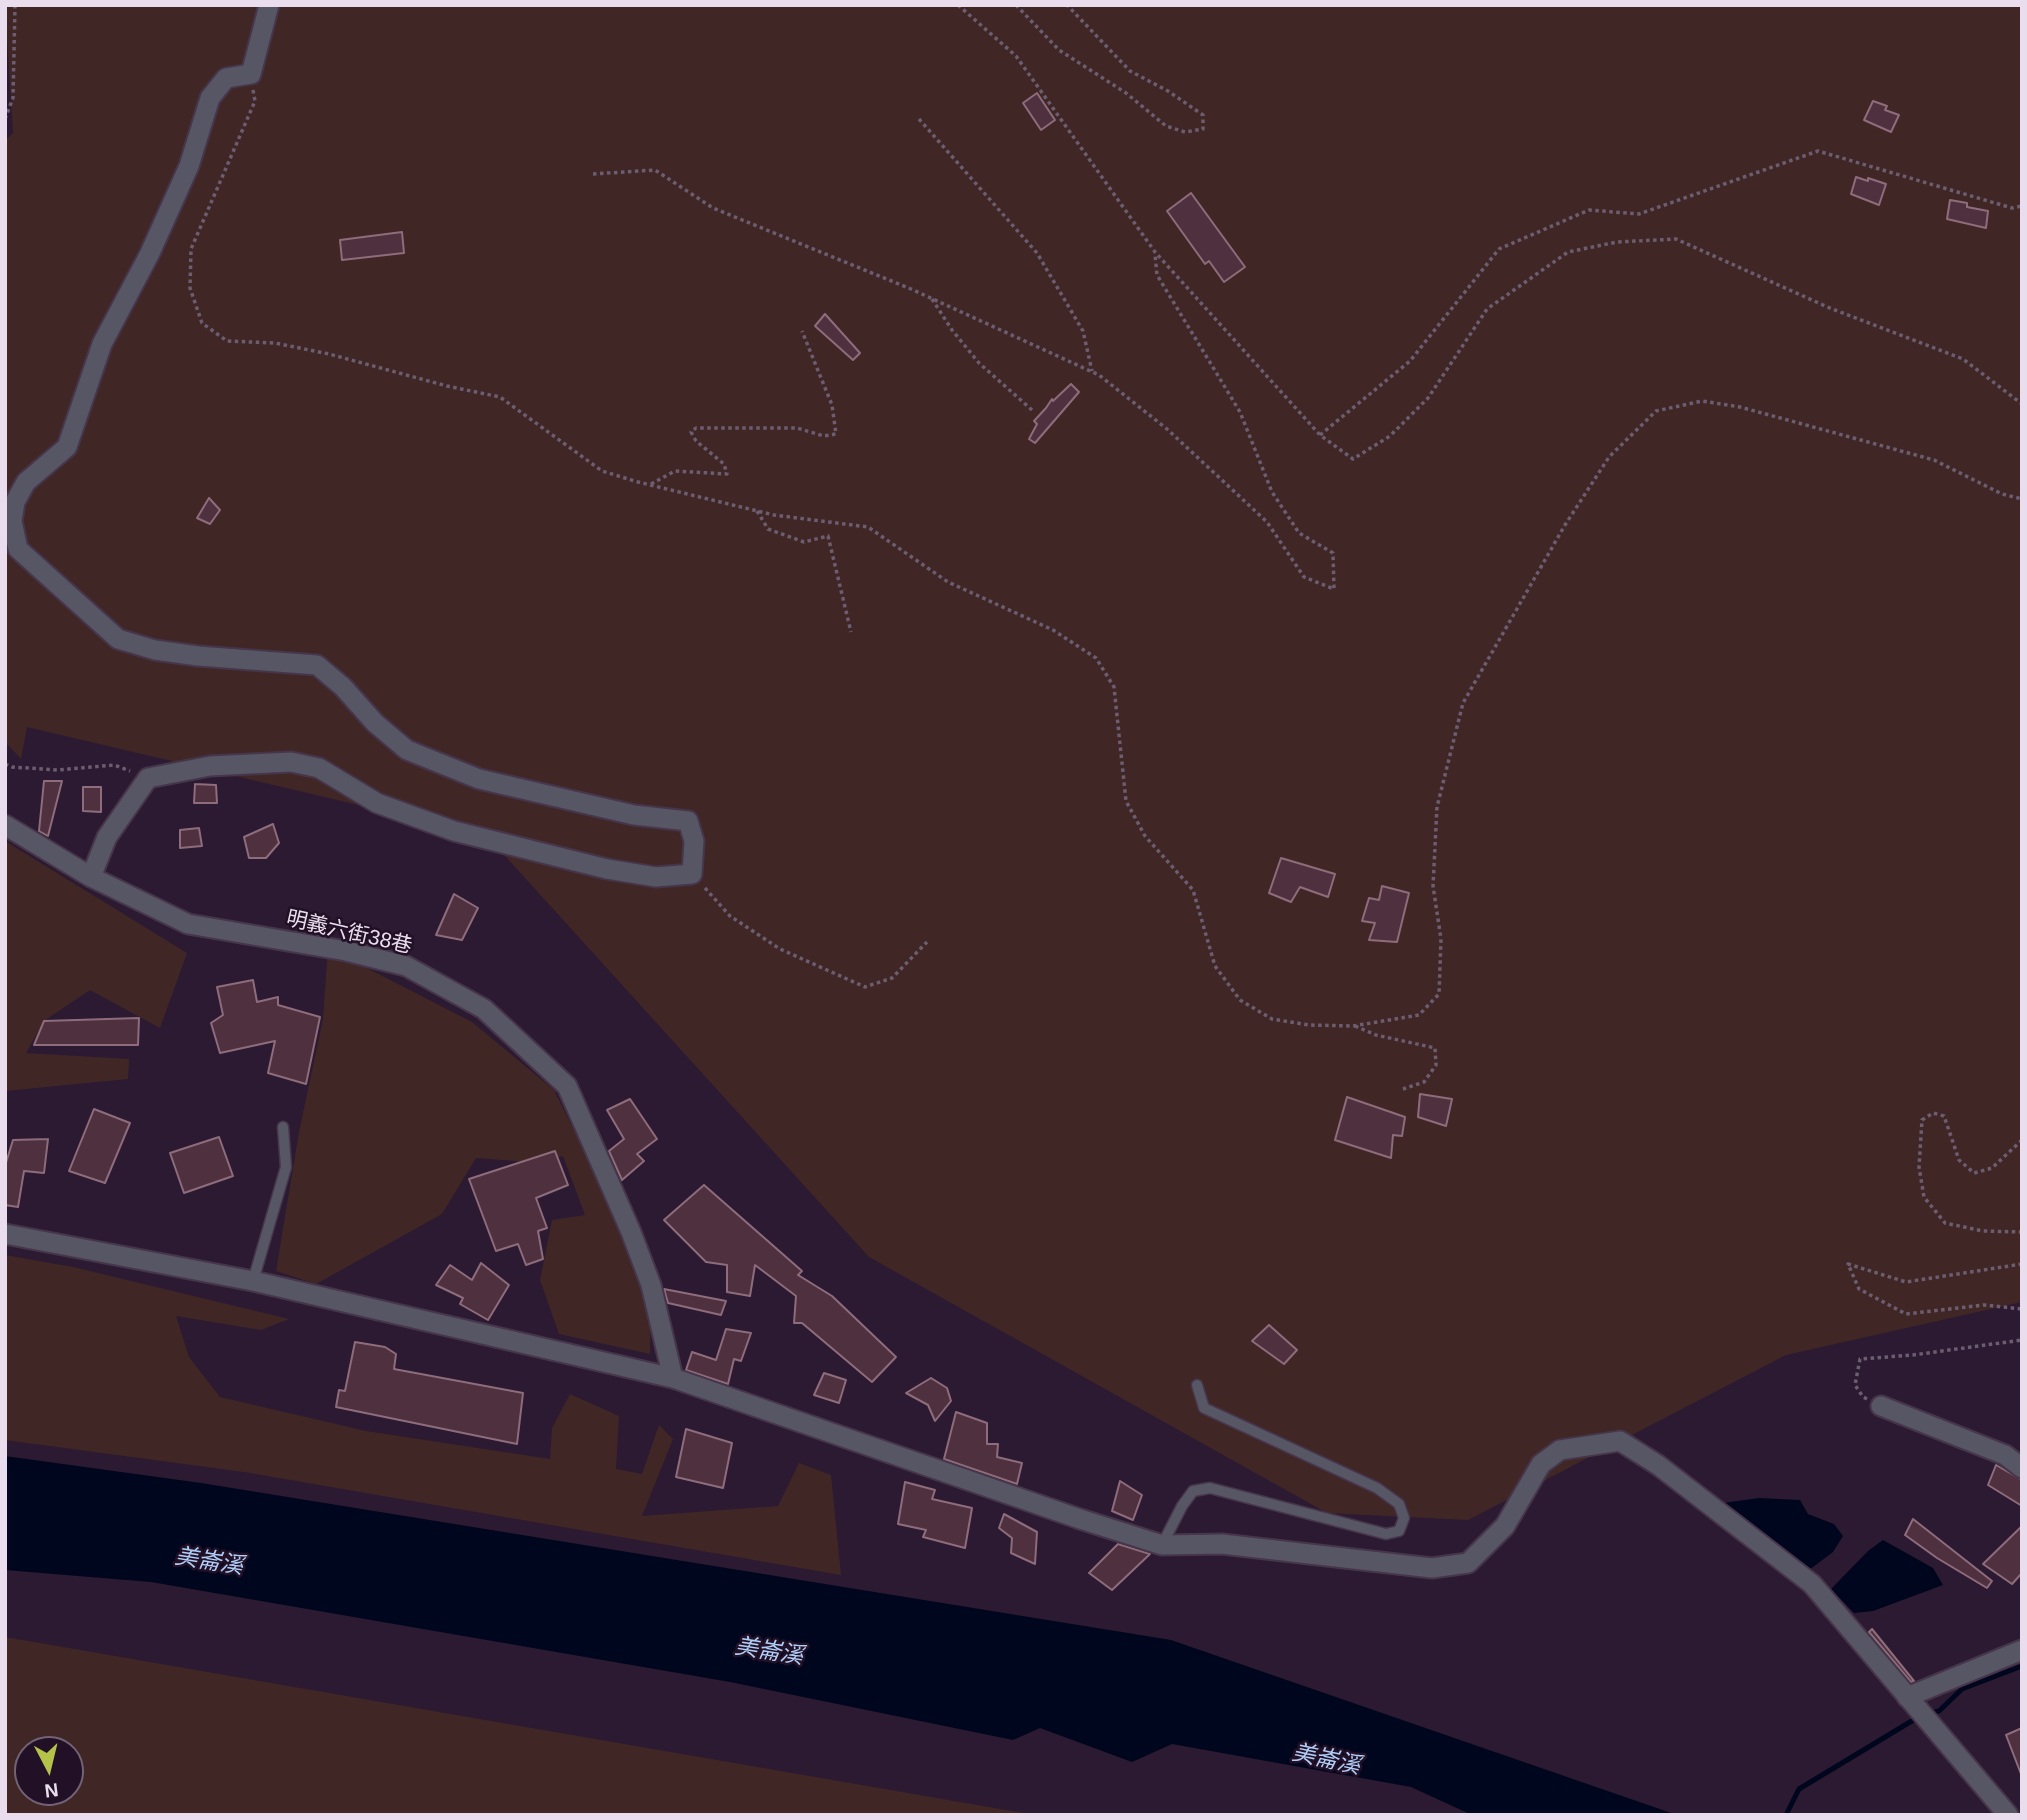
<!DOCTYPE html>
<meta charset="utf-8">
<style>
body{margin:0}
#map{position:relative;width:2027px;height:1820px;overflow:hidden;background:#2b1a31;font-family:Arial,sans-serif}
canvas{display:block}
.frame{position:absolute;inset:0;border:7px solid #eadeee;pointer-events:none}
.north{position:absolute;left:14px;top:1736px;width:70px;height:70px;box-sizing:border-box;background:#221026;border:2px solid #726276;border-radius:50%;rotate:173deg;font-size:19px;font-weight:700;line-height:28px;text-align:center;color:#eadeee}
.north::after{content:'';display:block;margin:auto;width:24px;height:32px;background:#b5c249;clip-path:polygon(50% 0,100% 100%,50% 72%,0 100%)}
</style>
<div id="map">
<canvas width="2027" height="1820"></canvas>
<div class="frame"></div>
<div class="north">N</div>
</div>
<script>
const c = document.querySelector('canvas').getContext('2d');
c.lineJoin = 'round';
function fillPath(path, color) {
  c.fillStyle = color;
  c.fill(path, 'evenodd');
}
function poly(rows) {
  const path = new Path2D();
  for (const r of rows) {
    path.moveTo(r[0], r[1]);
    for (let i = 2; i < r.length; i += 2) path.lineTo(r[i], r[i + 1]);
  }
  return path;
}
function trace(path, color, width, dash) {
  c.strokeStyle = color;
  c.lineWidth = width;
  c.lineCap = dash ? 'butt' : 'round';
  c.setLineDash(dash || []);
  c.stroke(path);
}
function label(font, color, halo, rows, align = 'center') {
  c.font = font + ' Arial,"Noto Sans TC",sans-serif';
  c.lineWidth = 5;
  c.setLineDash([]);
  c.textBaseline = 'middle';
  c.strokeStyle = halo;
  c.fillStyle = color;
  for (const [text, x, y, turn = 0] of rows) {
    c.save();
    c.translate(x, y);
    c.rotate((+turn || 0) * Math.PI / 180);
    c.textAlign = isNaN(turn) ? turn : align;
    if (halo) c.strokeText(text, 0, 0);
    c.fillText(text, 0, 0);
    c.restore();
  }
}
fillPath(poly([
 [5,5,2022,5,2022,1302,1786,1355,1468,1520,1327,1513,869,1257,486,835,27,727,21,759,5,742,5,141,13,133],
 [5,841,187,953,160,1028,90,990,44,1021,26,1053,129,1059,128,1079,5,1091],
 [328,948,472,1022,554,1090,651,1285,650,1354,559,1334,540,1280,552,1220,585,1215,563,1156,541,1163,476,1158,442,1214,316,1284,276,1271,299,1132,323,1019],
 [5,1255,73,1267,289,1319,261,1330,176,1316,189,1357,220,1397,366,1431,550,1459,552,1428,570,1394,619,1416,616,1469,642,1474,659,1425,673,1439,642,1516,778,1506,799,1463,831,1475,841,1575,244,1472,5,1440],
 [5,1637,1035,1815,5,1815],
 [28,1750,70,1750,70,1792,28,1792]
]), '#402726');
fillPath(poly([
 [5,1456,201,1483,1171,1640,1677,1815,1472,1815,1411,1787,1172,1744,1132,1762,1040,1728,1013,1740,730,1682,151,1582,5,1570],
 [1759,1498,1800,1500,1808,1514,1834,1524,1843,1536,1833,1552,1809,1570,1723,1503],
 [1883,1540,1933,1568,1943,1585,1873,1611,1854,1613,1831,1589,1868,1551]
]), '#00061d');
trace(poly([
 [1930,1713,1939,1711,1962,1689,2022,1666],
 [1786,1815,1799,1789,1920,1716]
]), '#00061d', 5);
const building = poly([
 [1037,93,1055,120,1041,130,1023,103,1037,93],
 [1873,101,1887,106,1885,110,1899,115,1891,132,1864,120,1873,101],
 [1856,177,1868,181,1868,178,1886,184,1879,205,1851,194,1856,177],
 [1191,193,1245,267,1224,282,1209,261,1205,264,1167,211,1191,193],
 [1950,200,1967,203,1967,207,1988,211,1986,228,1947,219,1950,200],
 [402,232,404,253,342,260,340,240,402,232],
 [825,314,860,353,853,360,815,326,825,314],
 [1071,384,1079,392,1035,443,1029,439,1037,424,1034,421,1046,408,1052,399,1053,401,1071,384],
 [209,498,220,510,210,524,197,518,209,498],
 [44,781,62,781,48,836,39,831,44,781],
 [195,784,216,785,217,803,194,803,195,784],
 [83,787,101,787,101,812,83,811,83,787],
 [273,824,279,843,266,858,249,858,244,837,273,824],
 [199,828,202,846,180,848,180,830,199,828],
 [1281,858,1335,874,1328,897,1300,887,1291,902,1269,893,1281,858],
 [1382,886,1409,893,1397,942,1369,940,1375,923,1362,921,1369,898,1379,900,1382,886],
 [454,894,478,908,462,940,436,935,454,894],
 [253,980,257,1002,278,997,278,1005,320,1017,306,1084,268,1073,275,1041,220,1053,211,1023,223,1015,217,987,253,980],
 [139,1018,138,1045,34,1045,44,1021,139,1018],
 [1420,1094,1452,1099,1446,1126,1418,1117,1420,1094],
 [1347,1097,1405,1117,1402,1136,1393,1135,1391,1158,1335,1140,1347,1097],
 [630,1099,657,1139,637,1154,644,1161,622,1180,609,1151,624,1139,607,1110,630,1099],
 [94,1109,130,1123,105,1183,69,1171,94,1109],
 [219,1137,233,1176,184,1193,170,1153,219,1137],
 [48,1139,44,1173,24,1171,18,1207,5,1205,5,1166,13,1140,48,1139],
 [555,1151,568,1185,536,1198,547,1228,538,1231,543,1259,526,1265,518,1244,496,1251,469,1179,555,1151],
 [704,1185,802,1271,798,1275,832,1296,896,1357,872,1382,802,1323,794,1323,796,1296,755,1265,750,1296,727,1292,727,1265,706,1262,664,1220,704,1185],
 [481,1263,509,1285,488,1320,460,1304,463,1298,436,1285,450,1265,472,1280,481,1263],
 [664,1289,726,1301,721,1315,668,1303,664,1289],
 [1269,1325,1297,1350,1284,1364,1252,1341,1269,1325],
 [726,1329,751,1333,741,1361,734,1359,728,1384,686,1370,692,1352,716,1360,726,1329],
 [355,1342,385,1347,396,1354,394,1369,523,1393,517,1444,336,1407,339,1390,345,1391,355,1342],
 [824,1373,846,1380,839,1403,814,1395,824,1373],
 [931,1378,947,1388,951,1401,935,1421,928,1405,906,1393,931,1378],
 [956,1412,987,1423,987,1444,998,1444,997,1457,1022,1463,1017,1484,944,1459,956,1412],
 [686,1429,732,1443,723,1488,676,1477,686,1429],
 [1996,1465,2022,1480,2022,1506,1988,1485,1996,1465],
 [1120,1481,1142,1495,1133,1520,1112,1511,1120,1481],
 [905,1482,935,1490,932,1499,972,1508,965,1548,923,1537,926,1530,898,1524,905,1482],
 [1004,1514,1037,1532,1035,1564,1011,1553,1012,1538,999,1528,1004,1514],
 [1913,1519,1992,1581,1987,1588,1937,1558,1905,1535,1913,1519],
 [2022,1526,2022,1573,2012,1584,1983,1564,2022,1526],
 [1118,1544,1150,1554,1112,1590,1089,1573,1118,1544],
 [1872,1629,1914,1681,1911,1682,1869,1632,1872,1629],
 [2022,1728,2022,1774,2021,1774,2006,1735,2022,1728]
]);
fillPath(building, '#4e303e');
trace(building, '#8e6c7b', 2);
const service = poly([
 [253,1281,286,1167,283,1127],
 [1162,1545,1182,1506,1193,1491,1210,1488,1386,1534,1399,1531,1404,1518,1399,1504,1377,1488,1204,1408,1197,1385]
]);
const minor = poly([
 [5,825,91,877,188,924,346,951,406,966,484,1009,567,1086,631,1232,651,1285,673,1378],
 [91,877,107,837,148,778,210,766,291,762,319,768,377,803,454,831,607,869,656,877,692,874,694,841,688,821,634,815,479,779,407,750,375,723,343,687,317,665,198,656,155,650,118,639,18,549,12,521,15,502,26,482,67,447,102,344,150,253,189,166,210,98,226,78,251,74,269,5],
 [1881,1406,2005,1455,2022,1468],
 [1907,1697,2022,1650]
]);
const tertiary = poly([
 [5,1234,253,1281,673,1378,1080,1519,1162,1545,1222,1544,1432,1568,1468,1563,1505,1526,1541,1464,1560,1450,1620,1441,1658,1465,1812,1584,2008,1815]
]);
trace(service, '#46354b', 13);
trace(minor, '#46354b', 23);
trace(tertiary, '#46354b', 23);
trace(poly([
 [958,5,1016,56,1155,252,1320,435,1353,459,1390,436,1428,398,1487,309,1568,252,1617,242,1676,239,1832,309,1963,359,2022,404],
 [1016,5,1059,50,1126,93,1166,126,1185,132,1203,129,1203,115,1168,91,1130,71,1067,5],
 [253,90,255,101,191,249,190,288,202,323,227,341,275,343,329,354,447,386,500,397,602,471,638,482,774,515,868,527,948,582,1053,630,1096,658,1114,687,1126,801,1145,836,1193,890,1215,966,1240,1000,1272,1019,1309,1025,1353,1026,1419,1015,1439,994,1441,939,1433,886,1437,807,1463,703,1565,525,1609,457,1656,411,1702,401,1740,407,1934,460,2002,494,2022,499],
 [5,119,13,98,15,5],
 [919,119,1037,253,1083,331,1092,371],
 [593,174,655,170,713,208,911,289,1099,375,1167,429,1267,522,1304,577,1334,589,1333,553,1299,533,1272,492,1240,412,1157,275,1155,254],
 [932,299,952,330,979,363,1032,410],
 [1320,435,1410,361,1499,249,1589,210,1639,214,1818,151,2012,208,2022,206],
 [651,484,675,471,727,474,724,464,696,441,691,432,696,428,797,428,824,436,836,434,832,405,802,331],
 [757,511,768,529,804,542,828,536,851,632],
 [5,764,12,767,58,770,114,765,130,771],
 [705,888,730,916,780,949,865,987,892,978,927,942],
 [1355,1026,1376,1035,1435,1048,1436,1065,1424,1082,1403,1089],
 [2022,1140,1992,1168,1974,1173,1959,1160,1944,1116,1933,1113,1922,1120,1919,1167,1924,1197,1945,1223,1983,1231,2022,1232],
 [2022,1264,1906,1282,1848,1264,1859,1289,1906,1314,1984,1305,2022,1309],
 [1867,1399,1863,1397,1855,1385,1860,1359,1913,1355,2022,1340]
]), '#6c5d71', 3.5, [3.5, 3.5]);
trace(service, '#565665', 10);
trace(minor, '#565665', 19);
trace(tertiary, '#565665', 19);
label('21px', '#eadeee', '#221026', [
 ["明義六街38巷",349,933,13]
]);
label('italic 23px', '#afcef8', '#221026', [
 ["美崙溪",209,1562,9],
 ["美崙溪",769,1652,9],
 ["美崙溪",1326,1760,12]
]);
</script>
